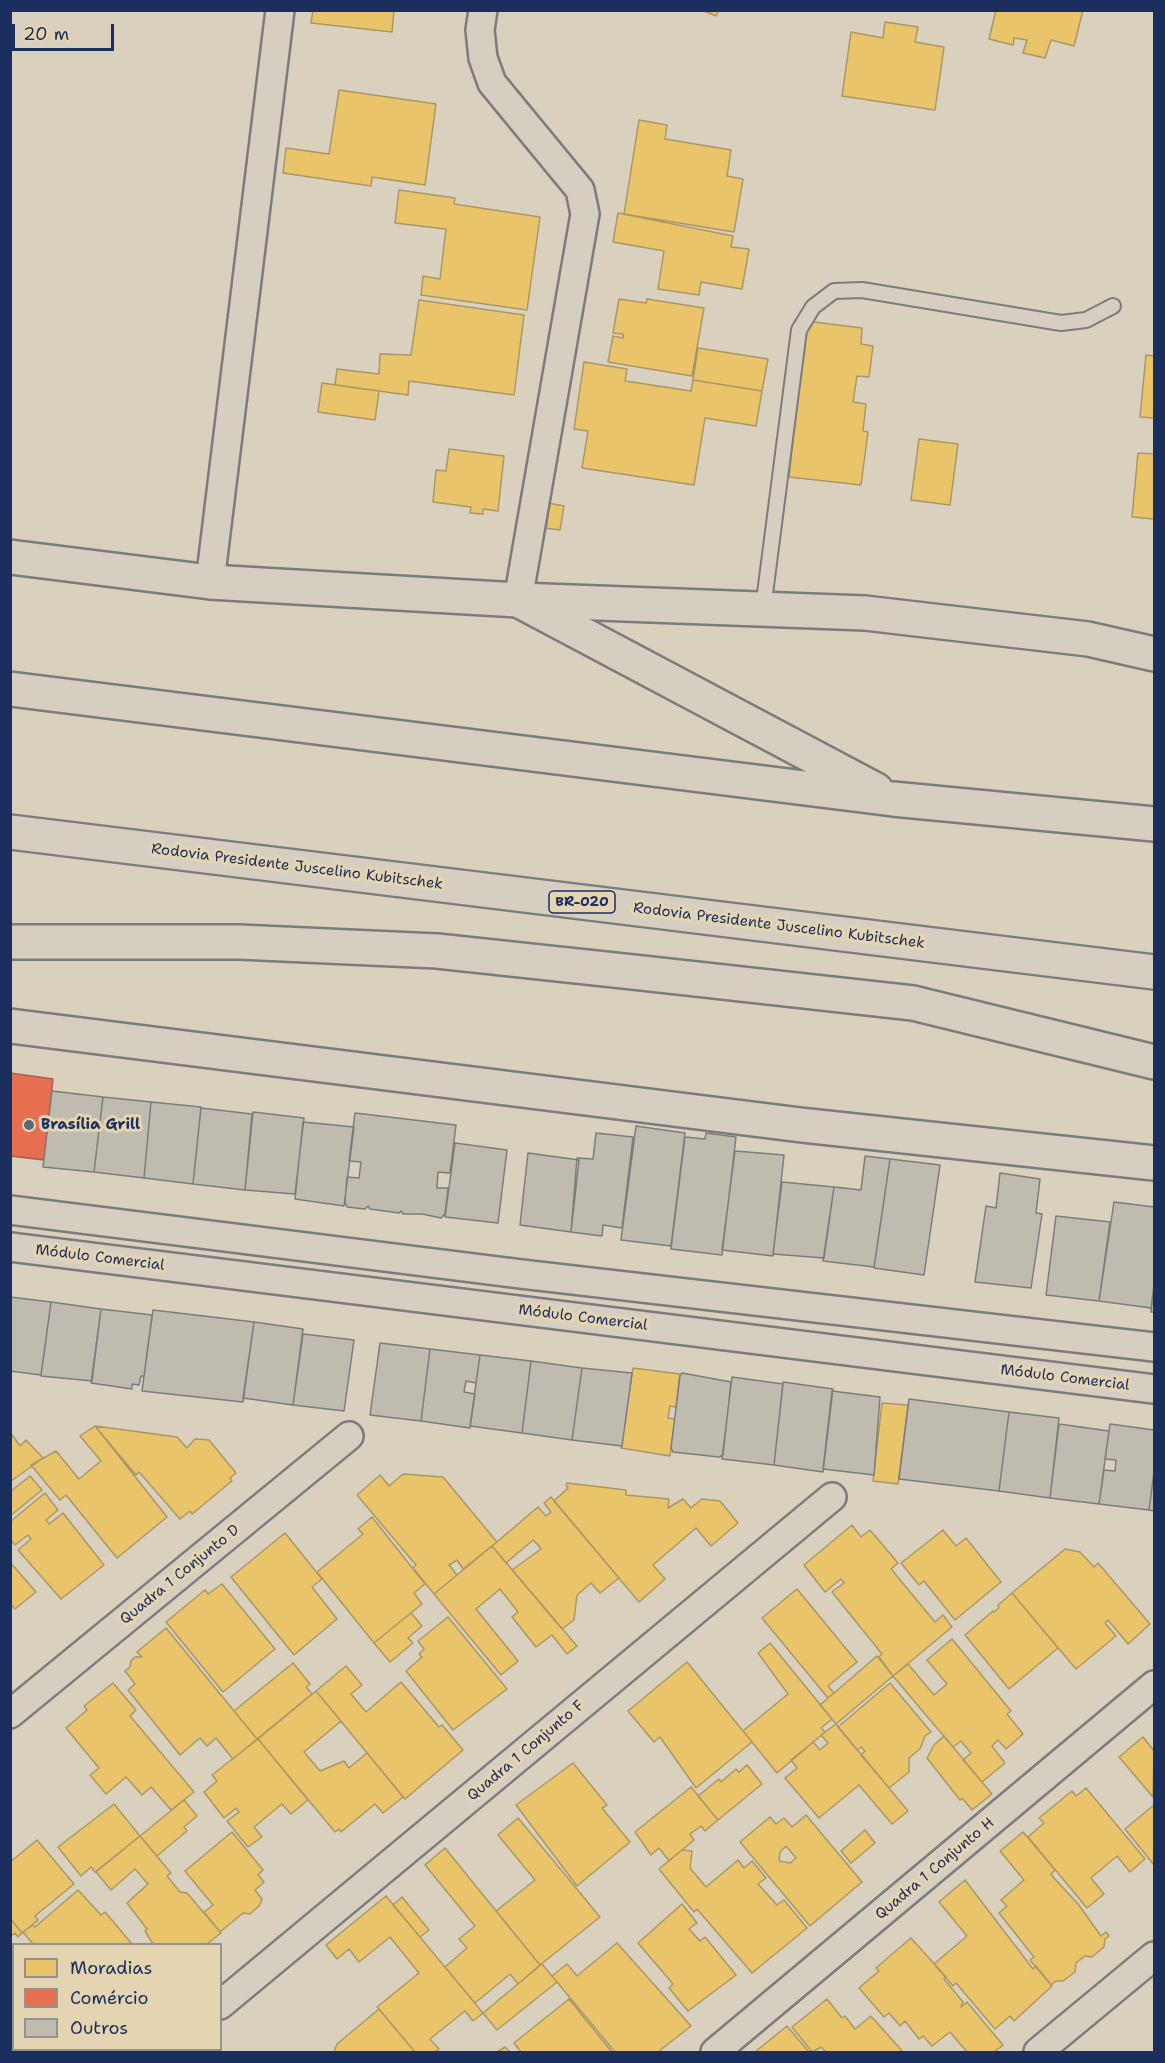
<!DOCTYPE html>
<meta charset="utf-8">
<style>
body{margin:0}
#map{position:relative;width:1165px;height:2063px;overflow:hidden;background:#d9d0bd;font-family:"Shantell Sans",sans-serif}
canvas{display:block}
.frame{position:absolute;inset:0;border:12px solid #1b2f5e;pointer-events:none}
.legend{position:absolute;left:12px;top:1943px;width:210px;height:108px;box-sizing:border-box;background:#e5d4b1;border:2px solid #949290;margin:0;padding:8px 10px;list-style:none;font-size:18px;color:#1b2f5e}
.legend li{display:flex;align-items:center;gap:12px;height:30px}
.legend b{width:30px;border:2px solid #949290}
.scale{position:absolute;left:12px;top:24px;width:102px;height:27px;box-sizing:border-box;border:3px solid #1b2f5e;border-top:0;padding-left:8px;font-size:18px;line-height:21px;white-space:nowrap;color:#1b2f5e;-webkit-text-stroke:4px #e5d4b1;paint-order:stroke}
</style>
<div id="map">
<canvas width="1165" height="2063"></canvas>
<div class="frame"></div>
<ul class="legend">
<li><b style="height:16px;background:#e9c46a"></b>Moradias</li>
<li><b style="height:16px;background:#e76f51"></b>Comércio</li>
<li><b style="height:16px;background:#c0bbaf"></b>Outros</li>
</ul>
<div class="scale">20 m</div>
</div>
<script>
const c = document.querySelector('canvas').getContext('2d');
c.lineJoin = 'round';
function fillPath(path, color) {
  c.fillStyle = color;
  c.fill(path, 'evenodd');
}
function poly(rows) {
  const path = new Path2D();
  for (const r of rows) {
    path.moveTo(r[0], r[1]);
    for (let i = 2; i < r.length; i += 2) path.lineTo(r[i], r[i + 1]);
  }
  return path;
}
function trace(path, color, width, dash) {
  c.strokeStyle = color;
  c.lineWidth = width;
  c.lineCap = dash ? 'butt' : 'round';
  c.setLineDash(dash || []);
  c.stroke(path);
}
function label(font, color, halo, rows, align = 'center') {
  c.font = font + ' "Shantell Sans",sans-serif';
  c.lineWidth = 6;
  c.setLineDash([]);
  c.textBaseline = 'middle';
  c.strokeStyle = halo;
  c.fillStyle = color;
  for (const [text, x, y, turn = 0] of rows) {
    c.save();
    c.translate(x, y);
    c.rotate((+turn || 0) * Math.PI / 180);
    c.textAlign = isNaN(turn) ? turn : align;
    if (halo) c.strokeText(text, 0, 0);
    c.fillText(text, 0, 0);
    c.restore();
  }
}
const homes = poly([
 [313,10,394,10,392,32,311,23,313,10],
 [702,10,719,10,716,16,702,10],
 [996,10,1083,10,1074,46,1051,40,1045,58,1023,53,1027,40,1014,38,1013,45,989,39,996,10],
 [885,22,918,27,915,42,944,47,935,110,842,96,851,32,883,38,885,22],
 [339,90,436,104,425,185,372,177,371,186,283,173,286,148,329,154,339,90],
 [639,120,667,125,665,139,731,150,727,176,743,179,734,232,624,214,639,120],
 [399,190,455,198,454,204,540,217,527,310,421,295,423,276,440,279,446,229,395,223,399,190],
 [618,213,733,236,731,247,749,249,742,289,701,282,699,295,658,289,664,251,613,242,618,213],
 [619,299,646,303,647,299,704,308,692,376,608,362,613,336,623,338,623,334,613,333,619,299],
 [419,300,524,315,514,395,409,381,408,395,335,385,337,369,379,374,380,354,411,355,419,300],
 [806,321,862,328,861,344,873,346,869,377,857,376,853,402,866,404,863,431,868,432,861,485,789,477,806,321],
 [698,348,768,359,762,391,693,380,698,348],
 [1146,355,1154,356,1154,418,1140,417,1146,355],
 [584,362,627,369,625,381,691,391,693,380,762,391,756,426,705,418,694,485,582,468,588,431,574,429,584,362],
 [322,383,379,391,375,420,318,412,322,383],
 [919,439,958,444,950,505,911,500,919,439],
 [449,449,504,456,498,511,483,509,483,514,470,513,471,507,433,502,436,470,446,471,449,449],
 [1138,453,1154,454,1154,519,1132,517,1138,453],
 [543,502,564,506,560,530,538,527,543,502],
 [633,1368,680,1374,676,1407,670,1406,668,1418,675,1419,670,1456,621,1448,633,1368],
 [882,1403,908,1405,898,1484,873,1481,882,1403],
 [95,1426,167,1517,117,1558,66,1495,60,1500,31,1465,56,1451,79,1479,101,1461,80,1436,95,1426],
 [95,1426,177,1437,187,1448,195,1439,209,1440,236,1473,230,1478,232,1481,192,1514,190,1511,180,1519,139,1472,136,1475,95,1426],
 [10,1432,20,1446,26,1440,43,1458,10,1482,10,1432],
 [403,1474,443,1477,497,1542,463,1569,457,1560,449,1565,457,1575,434,1594,413,1568,416,1565,357,1495,380,1475,389,1486,403,1474],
 [30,1476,42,1490,10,1516,10,1492,30,1476],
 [567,1483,626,1490,626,1495,669,1499,668,1508,683,1499,691,1508,702,1499,720,1501,738,1523,711,1546,696,1528,653,1565,665,1579,639,1602,554,1501,568,1488,566,1485,567,1483],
 [45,1493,58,1510,46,1520,49,1524,63,1513,104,1565,61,1599,18,1550,31,1539,28,1535,15,1545,10,1539,10,1522,45,1493],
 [551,1497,619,1578,600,1593,591,1583,577,1595,574,1620,562,1629,512,1570,541,1549,539,1546,533,1540,506,1563,492,1546,538,1507,546,1516,551,1512,544,1503,551,1497],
 [372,1517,425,1584,414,1593,422,1604,374,1643,317,1572,363,1534,358,1529,372,1517],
 [852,1525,861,1537,870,1530,898,1563,891,1569,935,1622,943,1615,952,1627,893,1676,879,1657,882,1654,832,1592,844,1583,841,1579,825,1592,804,1565,852,1525],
 [943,1530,956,1546,966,1538,1001,1582,955,1620,924,1581,919,1585,901,1563,943,1530],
 [285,1533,322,1579,312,1587,337,1619,294,1655,231,1577,285,1533],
 [492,1546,577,1646,567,1654,552,1635,536,1647,512,1617,518,1612,500,1589,476,1609,518,1661,501,1675,434,1594,492,1546],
 [1065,1549,1080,1552,1094,1567,1098,1563,1150,1624,1128,1644,1108,1620,1105,1623,1116,1636,1076,1669,1012,1593,1065,1549],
 [10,1562,36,1592,15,1609,10,1604,10,1562],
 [222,1584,275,1649,223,1692,166,1622,205,1590,208,1594,222,1584],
 [797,1589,857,1662,828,1686,834,1693,828,1698,762,1618,797,1589],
 [1012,1593,1058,1648,1009,1689,965,1635,993,1611,994,1612,999,1608,998,1605,1012,1593],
 [411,1613,422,1626,408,1638,413,1643,390,1662,374,1643,411,1613],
 [448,1617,507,1689,453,1730,406,1671,422,1657,419,1654,424,1649,418,1641,448,1617],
 [166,1628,257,1739,233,1759,216,1738,207,1746,200,1738,180,1755,128,1690,135,1684,125,1671,130,1667,131,1661,135,1657,142,1657,137,1652,166,1628],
 [952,1639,1011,1711,1007,1714,1023,1734,1006,1749,998,1740,992,1746,1005,1763,982,1782,963,1760,971,1753,961,1741,953,1747,893,1676,908,1664,934,1695,947,1684,927,1660,952,1639],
 [770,1643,832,1719,821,1728,825,1732,777,1773,743,1731,788,1694,758,1653,770,1643],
 [877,1656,893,1676,836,1724,820,1705,877,1656],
 [687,1662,752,1742,696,1788,660,1737,654,1742,628,1711,687,1662],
 [293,1663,310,1684,306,1687,312,1694,257,1739,234,1711,293,1663],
 [346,1666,362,1685,351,1694,366,1712,401,1682,439,1727,442,1725,463,1750,405,1799,316,1691,346,1666],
 [113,1683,136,1710,130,1716,194,1792,171,1810,151,1787,142,1795,126,1777,106,1794,90,1775,99,1768,66,1728,87,1710,84,1706,113,1683],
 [890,1683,931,1732,925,1736,920,1749,909,1758,909,1772,889,1788,861,1755,865,1751,861,1747,857,1750,838,1727,890,1683],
 [316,1691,341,1721,304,1752,320,1771,344,1761,349,1768,367,1753,403,1797,383,1813,375,1804,341,1832,339,1829,335,1832,258,1739,316,1691],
 [836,1724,908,1811,892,1824,859,1785,819,1818,785,1778,797,1768,791,1760,813,1742,820,1750,828,1743,821,1735,836,1724],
 [944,1736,992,1794,972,1810,962,1798,960,1800,927,1758,934,1745,944,1736],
 [1143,1737,1154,1751,1153,1797,1119,1757,1143,1737],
 [258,1739,308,1800,291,1814,282,1804,254,1827,262,1837,248,1847,227,1821,239,1812,236,1808,224,1818,204,1792,217,1781,212,1775,258,1739],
 [573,1763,607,1805,602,1808,630,1842,577,1886,516,1805,573,1763],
 [747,1765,762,1784,718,1820,698,1796,719,1779,721,1782,736,1769,739,1772,747,1765],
 [691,1787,718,1820,705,1831,701,1826,690,1834,694,1840,669,1861,659,1848,651,1855,635,1832,691,1787],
 [1086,1788,1145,1859,1130,1872,1117,1856,1091,1878,1104,1894,1087,1908,1028,1837,1044,1823,1039,1818,1072,1791,1076,1796,1086,1788],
 [184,1800,197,1816,184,1827,187,1831,157,1856,140,1836,184,1800],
 [114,1804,140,1836,95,1872,91,1867,81,1876,58,1847,114,1804],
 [1154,1805,1154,1865,1125,1829,1154,1805],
 [806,1815,862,1882,810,1926,740,1842,770,1817,776,1824,784,1818,792,1827,806,1815],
 [786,1846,796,1858,790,1863,779,1861,780,1852,786,1846],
 [518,1818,600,1917,540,1965,496,1911,535,1880,498,1835,518,1818],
 [865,1830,875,1843,851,1863,841,1851,865,1830],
 [232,1832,263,1870,258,1875,264,1882,255,1890,262,1899,259,1906,250,1914,243,1913,220,1932,204,1912,213,1905,185,1871,232,1832],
 [1023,1832,1055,1870,1051,1874,1054,1878,1078,1904,1101,1936,1106,1932,1109,1936,1105,1939,1104,1947,1092,1957,1085,1956,1076,1963,1075,1972,1063,1981,1056,1981,1051,1985,1030,1960,1034,1957,999,1913,1007,1906,1001,1900,1024,1880,1000,1851,1023,1832],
 [140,1836,171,1873,167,1876,180,1892,187,1893,221,1933,207,1944,153,1944,145,1931,147,1929,127,1903,148,1884,135,1869,111,1890,96,1872,140,1836],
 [37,1840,74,1884,35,1916,38,1920,22,1933,10,1918,10,1862,37,1840],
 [445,1848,540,1965,518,1984,510,1974,475,2003,445,1967,467,1948,459,1939,475,1926,425,1865,445,1848],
 [682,1850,692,1851,690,1868,706,1887,738,1860,744,1868,752,1861,766,1878,758,1884,777,1905,784,1900,807,1928,752,1973,697,1909,694,1912,659,1869,682,1850],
 [965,1880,1033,1969,1036,1966,1052,1986,1014,2021,1010,2016,995,2029,956,1983,953,1986,934,1964,967,1936,939,1902,965,1880],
 [78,1890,101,1915,105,1912,132,1944,33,1944,23,1932,33,1925,35,1927,78,1890],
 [386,1896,483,2013,473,2021,465,2011,430,2039,439,2049,435,2052,415,2052,377,2007,419,1973,390,1937,359,1962,349,1949,337,1959,326,1945,386,1896],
 [402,1897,429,1930,420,1937,393,1905,402,1897],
 [682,1904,697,1923,689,1929,700,1941,705,1937,736,1975,688,2011,669,1988,673,1984,638,1943,682,1904],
 [10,1918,22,1933,18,1937,15,1933,10,1937,10,1918],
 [911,1938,946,1977,944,1979,963,2002,961,2007,967,2002,1003,2045,994,2052,967,2052,950,2032,932,2046,923,2036,919,2039,905,2021,900,2026,889,2013,884,2017,859,1988,879,1971,876,1968,911,1938],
 [617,1943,691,2026,658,2052,615,2052,552,1976,567,1964,577,1976,617,1943],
 [542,1964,557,1982,497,2030,483,2013,542,1964],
 [14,1995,14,2019,10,2015,10,1997,14,1995],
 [569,1999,612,2052,521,2052,514,2043,569,1999],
 [827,1999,842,2018,845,2016,855,2029,871,2016,903,2052,826,2052,821,2047,812,2052,792,2027,827,1999],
 [379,2009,415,2052,334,2052,337,2044,379,2009],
 [787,2026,809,2052,755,2052,787,2026],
 [10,2042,14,2050,19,2052,10,2052,10,2042],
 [505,2047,510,2052,497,2052,505,2047],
 [39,2050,84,2050,81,2052,41,2052,39,2050]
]);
fillPath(homes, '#e9c46a');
trace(homes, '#ab9766', 1.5);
const shops = poly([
 [10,1073,53,1079,44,1160,10,1156,10,1073]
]);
fillPath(shops, '#e76f51');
trace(shops, '#aa5c55', 1.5);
const building = poly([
 [52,1091,103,1097,94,1172,43,1167,52,1091],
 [103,1097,151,1102,144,1178,94,1172,103,1097],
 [151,1102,201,1107,193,1184,144,1178,151,1102],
 [201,1108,252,1114,245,1190,193,1184,201,1108],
 [253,1112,304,1118,295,1194,245,1190,253,1112],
 [355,1113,456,1125,450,1173,438,1172,437,1188,448,1188,445,1214,441,1218,422,1214,403,1214,401,1211,399,1213,370,1209,368,1206,365,1209,347,1207,345,1202,347,1177,359,1178,361,1162,349,1161,355,1113],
 [303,1122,354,1127,344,1206,295,1199,303,1122],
 [636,1126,685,1133,671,1246,621,1240,636,1126],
 [596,1133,633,1137,622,1228,603,1225,602,1236,571,1232,577,1158,593,1159,596,1133],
 [706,1133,736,1137,722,1255,671,1249,685,1137,705,1139,706,1133],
 [455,1143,507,1150,498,1223,445,1217,455,1143],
 [735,1151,784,1155,773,1256,722,1250,735,1151],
 [528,1153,579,1160,571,1232,520,1225,528,1153],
 [865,1156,890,1159,874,1267,823,1261,834,1187,861,1190,865,1156],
 [890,1159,940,1165,924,1275,874,1268,890,1159],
 [1000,1173,1040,1179,1036,1213,1042,1214,1031,1288,975,1282,986,1206,996,1208,1000,1173],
 [782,1182,834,1187,824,1258,773,1254,782,1182],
 [1114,1202,1154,1207,1154,1285,1151,1308,1099,1301,1114,1202],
 [1056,1216,1110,1222,1099,1301,1046,1295,1056,1216],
 [1154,1285,1154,1312,1151,1312,1154,1285],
 [10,1297,51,1302,41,1375,10,1371,10,1297],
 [51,1302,101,1309,92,1381,41,1376,51,1302],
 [101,1309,152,1315,144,1376,141,1376,139,1385,132,1384,132,1389,91,1383,101,1309],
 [153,1310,254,1322,243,1402,142,1391,153,1310],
 [254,1322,303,1329,293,1405,243,1398,254,1322],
 [303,1334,354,1340,344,1411,293,1405,303,1334],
 [380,1343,430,1349,421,1421,370,1415,380,1343],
 [430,1349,480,1355,476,1383,466,1381,464,1392,475,1394,470,1428,421,1421,430,1349],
 [480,1355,531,1361,522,1433,470,1426,480,1355],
 [531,1361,582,1368,572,1440,522,1433,531,1361],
 [582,1368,632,1373,622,1446,572,1440,582,1368],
 [682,1373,731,1382,723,1455,719,1457,673,1452,671,1448,680,1376,682,1373],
 [732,1377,783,1384,774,1465,722,1459,732,1377],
 [783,1382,833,1389,823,1472,774,1465,783,1382],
 [832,1391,880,1397,874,1475,823,1469,832,1391],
 [909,1399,1009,1412,999,1491,899,1479,909,1399],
 [1009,1412,1059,1418,1050,1498,999,1491,1009,1412],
 [1059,1424,1109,1431,1099,1504,1050,1498,1059,1424],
 [1110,1424,1154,1430,1154,1472,1149,1510,1099,1504,1104,1470,1115,1471,1116,1460,1105,1459,1110,1424],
 [1154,1472,1154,1511,1149,1510,1154,1472]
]);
fillPath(building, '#c0bbaf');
trace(building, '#7d7c7d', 1.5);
const lane = poly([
 [763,609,799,330,813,307,834,291,862,290,1061,323,1086,320,1113,306]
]);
const street = poly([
 [483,10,480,30,483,58,492,83,580,190,585,214,518,600],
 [210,582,280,10],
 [10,1210,521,1274,1154,1347],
 [10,1247,1154,1389],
 [10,1714,349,1436],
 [220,2005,832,1497],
 [163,2052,166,2050],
 [715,2052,1154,1685],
 [1038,2052,1154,1956]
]);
const secondary = poly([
 [10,557,210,582,518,600,865,613,1088,639,1154,654],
 [10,942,239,942,437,951,642,973,913,1003,1154,1062],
 [10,1026,801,1125,1154,1163]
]);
const highway = poly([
 [518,600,876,790],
 [10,689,893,799,1154,824],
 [10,832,1154,972]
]);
trace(lane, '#7d7c7d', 18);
trace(street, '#7d7c7d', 32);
trace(secondary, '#7d7c7d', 38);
trace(highway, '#7d7c7d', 38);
trace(lane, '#d5cec1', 14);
trace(street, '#d5cec1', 27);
trace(secondary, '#d5cec1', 33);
trace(highway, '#d5cec1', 33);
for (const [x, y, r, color] of [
 [29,1125,6,"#5e677f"]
]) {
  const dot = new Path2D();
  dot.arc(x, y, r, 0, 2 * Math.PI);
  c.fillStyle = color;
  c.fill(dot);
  trace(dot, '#e5d4b1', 2);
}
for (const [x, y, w] of [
 [582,902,66]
]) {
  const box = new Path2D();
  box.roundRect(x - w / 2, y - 11, w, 22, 4.5);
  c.fillStyle = '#e5d4b1';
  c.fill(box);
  trace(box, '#1b2f5e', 1.5);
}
label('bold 14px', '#1b2f5e', null, [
 ["BR-020",582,902]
]);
label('15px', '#1b2f5e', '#e5d4b1', [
 ["Rodovia Presidente Juscelino Kubitschek",297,867,7],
 ["Rodovia Presidente Juscelino Kubitschek",779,926,7],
 ["Módulo Comercial",100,1258,7],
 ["Módulo Comercial",583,1318,7],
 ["Módulo Comercial",1065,1378,7],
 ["Quadra 1 Conjunto D",180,1575,-39],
 ["Quadra 1 Conjunto F",526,1751,-40],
 ["Quadra 1 Conjunto H",935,1869,-40]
]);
label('bold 15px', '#1b2f5e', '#e5d4b1', [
 ["Brasília Grill",41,1125]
], 'left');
</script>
